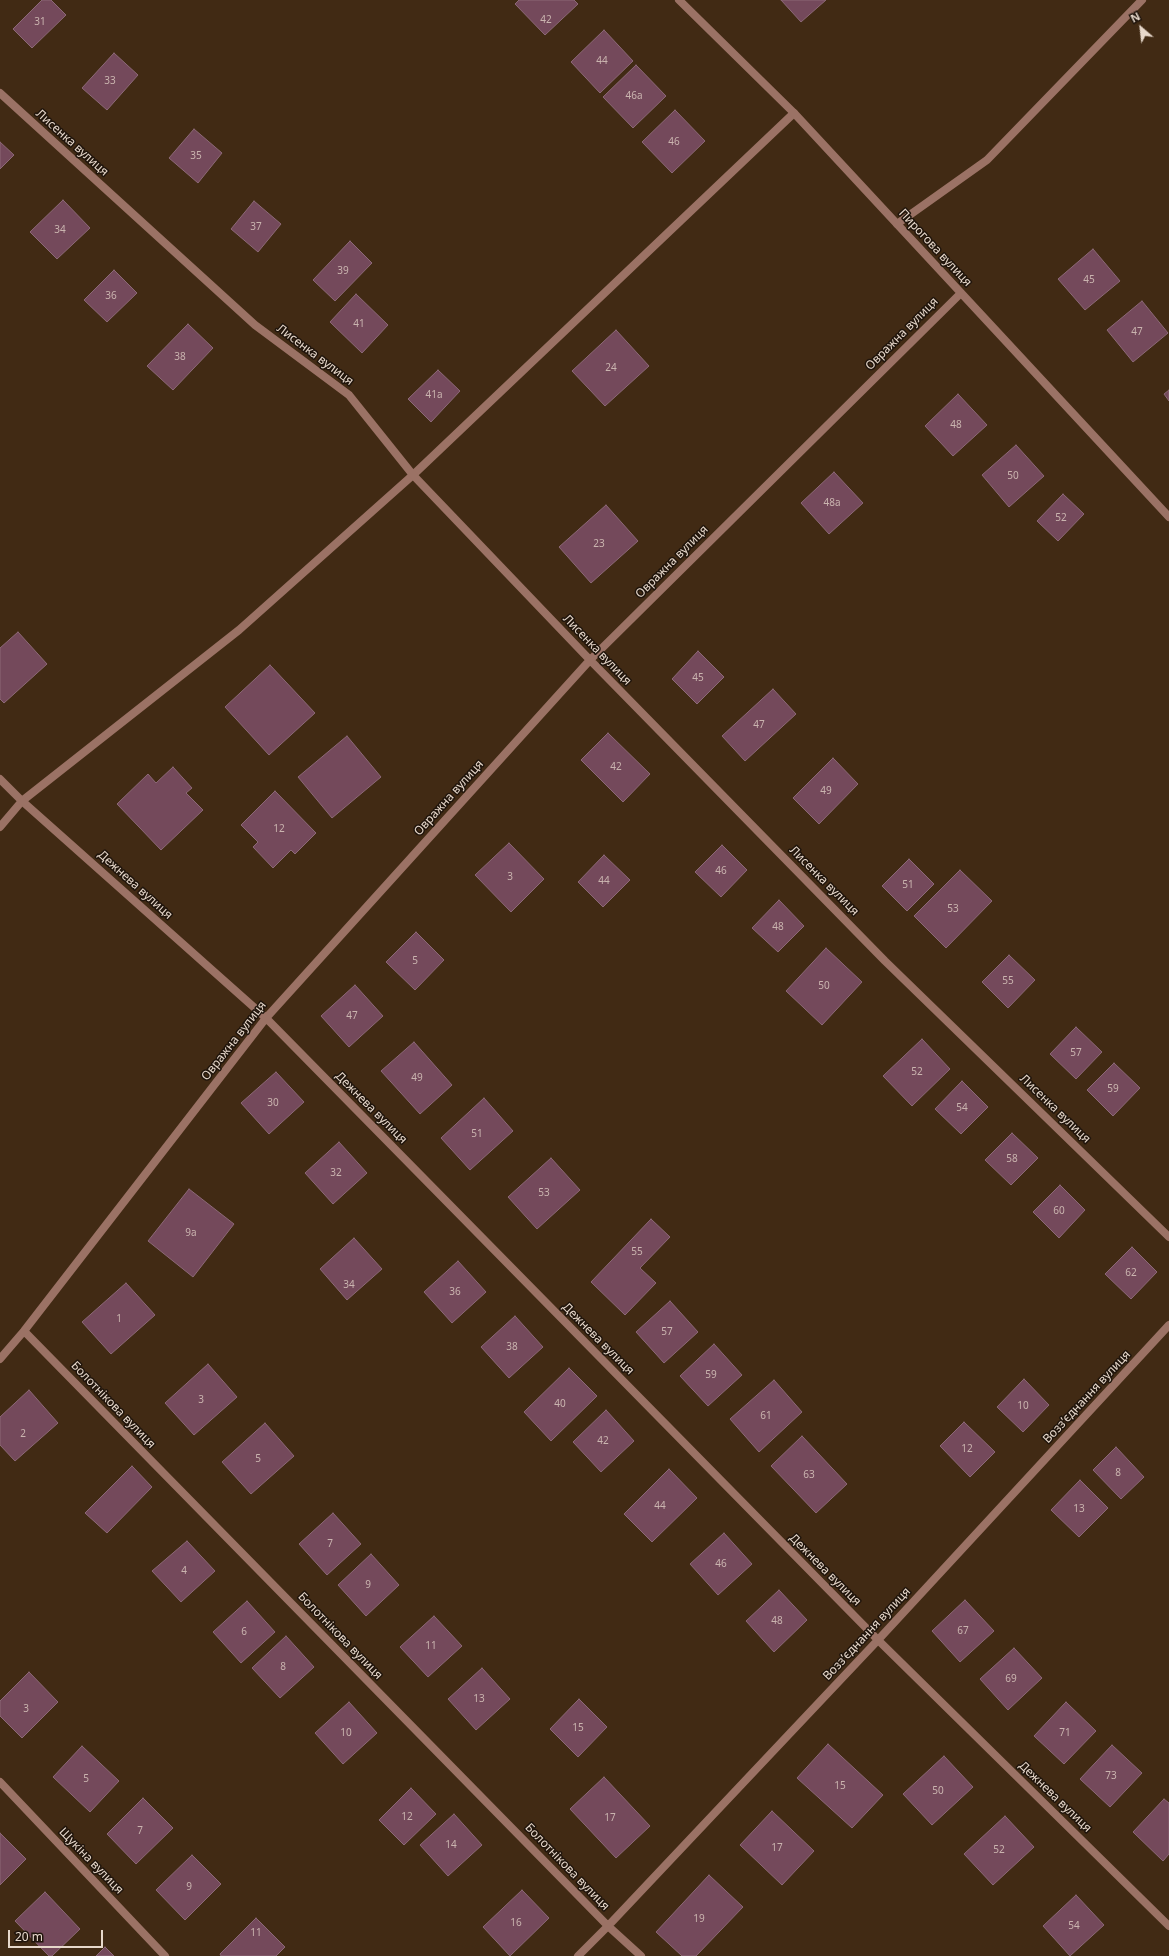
<!DOCTYPE html>
<meta charset="utf-8">
<style>
body{margin:0}
#map{position:relative;width:1169px;height:1956px;overflow:hidden;background:#412a14;font-family:"Noto Sans",sans-serif}
canvas{display:block}
.north{position:absolute;left:1121px;top:8px;width:40px;height:40px;-webkit-text-stroke:3px #20150c;paint-order:stroke;rotate:332deg;font-size:11px;font-weight:700;line-height:16px;text-align:center;color:#e7d8cb}
.north::after{content:'';display:block;margin:auto;width:14px;height:18px;background:#e7d8cb;clip-path:polygon(50% 0,100% 100%,50% 72%,0 100%)}
.scale{position:absolute;left:8px;top:1930px;width:95px;height:18px;box-sizing:border-box;border:2px solid #e7d8cb;border-top:0;padding-left:5px;font-size:12px;line-height:14px;white-space:nowrap;color:#e7d8cb;-webkit-text-stroke:3px #20150c;paint-order:stroke}
</style>
<div id="map">
<canvas width="1169" height="1956"></canvas>
<div class="north">N</div>
<div class="scale">20 m</div>
</div>
<script>
const c = document.querySelector('canvas').getContext('2d');
c.lineJoin = 'round';
function fillPath(path, color) {
  c.fillStyle = color;
  c.fill(path, 'evenodd');
}
function poly(rows) {
  const path = new Path2D();
  for (const r of rows) {
    path.moveTo(r[0], r[1]);
    for (let i = 2; i < r.length; i += 2) path.lineTo(r[i], r[i + 1]);
  }
  return path;
}
function trace(path, color, width, dash) {
  c.strokeStyle = color;
  c.lineWidth = width;
  c.lineCap = dash ? 'butt' : 'round';
  c.setLineDash(dash || []);
  c.stroke(path);
}
function label(font, color, halo, rows, align = 'center') {
  c.font = font + ' "Noto Sans",sans-serif';
  c.lineWidth = 3;
  c.setLineDash([]);
  c.textBaseline = 'middle';
  c.strokeStyle = halo;
  c.fillStyle = color;
  for (const [text, x, y, turn = 0] of rows) {
    c.save();
    c.translate(x, y);
    c.rotate((+turn || 0) * Math.PI / 180);
    c.textAlign = isNaN(turn) ? turn : align;
    if (halo) c.strokeText(text, 0, 0);
    c.fillText(text, 0, 0);
    c.restore();
  }
}
const building = poly([
 [42,0,51,0,66,15,32,48,13,29,42,0],
 [519,0,574,0,578,4,545,35,515,4,519,0],
 [781,0,826,0,801,22,781,0],
 [604,30,633,61,600,93,571,62,604,30],
 [114,53,138,75,107,110,82,88,114,53],
 [636,65,666,96,633,128,603,97,636,65],
 [675,110,705,141,672,173,642,142,675,110],
 [194,129,222,153,198,183,169,158,194,129],
 [0,142,14,155,0,169,0,142],
 [63,200,90,228,57,259,30,232,63,200],
 [254,201,281,224,258,252,231,229,254,201],
 [350,241,372,263,335,301,313,280,350,241],
 [1093,249,1120,281,1085,310,1058,279,1093,249],
 [114,270,137,293,107,322,84,300,114,270],
 [356,294,388,325,362,353,330,322,356,294],
 [1142,301,1168,333,1133,362,1107,330,1142,301],
 [188,324,213,348,173,390,147,366,188,324],
 [616,330,649,366,605,406,572,371,616,330],
 [438,370,460,391,431,422,408,399,438,370],
 [1169,390,1169,401,1164,394,1169,390],
 [958,394,987,425,953,456,925,426,958,394],
 [1016,445,1044,476,1009,507,982,475,1016,445],
 [834,472,863,503,829,534,801,503,834,472],
 [1063,494,1084,514,1058,541,1037,521,1063,494],
 [606,505,638,541,591,583,559,547,606,505],
 [18,632,47,664,4,703,0,699,0,648,18,632],
 [698,651,724,677,697,704,672,679,698,651],
 [270,665,315,713,269,755,225,707,270,665],
 [773,689,796,714,745,761,722,736,773,689],
 [608,733,650,774,623,802,581,760,608,733],
 [347,736,381,777,332,818,298,777,347,736],
 [833,758,858,784,819,824,793,798,833,758],
 [173,767,192,788,186,793,203,810,161,850,117,804,148,774,156,783,173,767],
 [275,791,316,833,295,854,291,850,273,868,253,847,258,842,241,825,275,791],
 [509,843,544,879,511,912,475,875,509,843],
 [722,845,747,870,721,897,695,872,722,845],
 [604,855,630,880,603,907,578,882,604,855],
 [909,859,934,884,907,911,882,886,909,859],
 [960,870,992,901,946,948,914,916,960,870],
 [779,900,804,926,778,952,752,928,779,900],
 [416,932,444,960,415,990,386,962,416,932],
 [826,948,862,982,822,1025,786,991,826,948],
 [1009,955,1035,980,1008,1008,982,982,1009,955],
 [355,985,383,1016,349,1047,321,1016,355,985],
 [1076,1027,1102,1052,1076,1079,1050,1054,1076,1027],
 [922,1039,950,1069,912,1106,883,1076,922,1039],
 [414,1042,452,1085,420,1114,381,1071,414,1042],
 [1114,1063,1140,1088,1113,1116,1087,1090,1114,1063],
 [276,1072,304,1102,269,1134,241,1103,276,1072],
 [962,1081,988,1107,961,1134,935,1109,962,1081],
 [484,1098,513,1131,470,1170,441,1138,484,1098],
 [1012,1133,1038,1158,1011,1185,985,1160,1012,1133],
 [339,1142,367,1173,333,1204,305,1173,339,1142],
 [551,1158,580,1190,537,1229,508,1197,551,1158],
 [1060,1185,1085,1210,1059,1238,1033,1212,1060,1185],
 [189,1189,234,1224,193,1277,148,1241,189,1189],
 [651,1219,670,1237,640,1268,656,1283,625,1315,591,1282,651,1219],
 [354,1238,382,1269,347,1300,320,1269,354,1238],
 [1132,1247,1157,1272,1131,1299,1105,1274,1132,1247],
 [458,1261,486,1292,452,1323,424,1292,458,1261],
 [126,1283,155,1315,111,1354,82,1322,126,1283],
 [670,1301,698,1332,664,1363,636,1332,670,1301],
 [515,1316,543,1347,509,1378,481,1347,515,1316],
 [714,1344,742,1375,708,1406,680,1376,714,1344],
 [208,1364,237,1397,194,1435,165,1403,208,1364],
 [569,1368,597,1396,551,1441,524,1412,569,1368],
 [1024,1379,1049,1405,1023,1432,997,1407,1024,1379],
 [774,1380,802,1412,759,1452,730,1419,774,1380],
 [29,1390,58,1423,15,1461,0,1445,0,1417,29,1390],
 [606,1410,634,1441,601,1472,573,1442,606,1410],
 [964,1422,995,1452,970,1477,940,1446,964,1422],
 [265,1423,294,1456,251,1494,222,1462,265,1423],
 [802,1436,847,1484,816,1513,771,1466,802,1436],
 [1116,1447,1144,1477,1121,1499,1093,1470,1116,1447],
 [132,1466,152,1487,107,1533,85,1513,132,1466],
 [669,1469,697,1498,652,1542,624,1514,669,1469],
 [1080,1480,1108,1508,1079,1537,1051,1510,1080,1480],
 [333,1513,361,1544,327,1575,299,1544,333,1513],
 [724,1533,752,1564,718,1595,690,1564,724,1533],
 [187,1541,215,1571,181,1602,152,1571,187,1541],
 [371,1554,399,1585,366,1616,338,1585,371,1554],
 [779,1590,807,1620,774,1652,746,1621,779,1590],
 [965,1600,994,1631,960,1662,932,1631,965,1600],
 [247,1601,275,1632,241,1663,213,1632,247,1601],
 [434,1616,462,1646,428,1677,400,1647,434,1616],
 [286,1636,314,1667,280,1698,252,1668,286,1636],
 [1014,1648,1042,1678,1008,1710,980,1679,1014,1648],
 [482,1668,510,1699,476,1730,448,1699,482,1668],
 [29,1672,58,1702,22,1738,0,1716,0,1701,29,1672],
 [579,1699,607,1727,578,1757,550,1729,579,1699],
 [349,1702,377,1733,343,1764,315,1733,349,1702],
 [1066,1702,1096,1731,1064,1764,1034,1736,1066,1702],
 [828,1744,883,1795,852,1828,797,1778,828,1744],
 [1112,1745,1142,1773,1110,1807,1080,1779,1112,1745],
 [82,1746,119,1781,90,1812,53,1777,82,1746],
 [944,1756,973,1787,932,1825,903,1794,944,1756],
 [604,1777,650,1826,616,1858,570,1809,604,1777],
 [411,1788,436,1814,404,1845,379,1820,411,1788],
 [143,1798,173,1828,136,1864,107,1834,143,1798],
 [1164,1799,1169,1803,1169,1854,1163,1861,1133,1832,1164,1799],
 [772,1811,814,1851,782,1885,740,1845,772,1811],
 [454,1814,482,1845,448,1876,420,1845,454,1814],
 [1005,1816,1034,1847,993,1885,964,1854,1005,1816],
 [0,1833,26,1859,0,1885,0,1833],
 [192,1855,221,1884,185,1920,156,1890,192,1855],
 [709,1875,743,1907,696,1956,682,1956,656,1932,709,1875],
 [522,1890,549,1918,510,1956,483,1927,522,1890],
 [45,1892,80,1929,52,1956,49,1956,15,1921,45,1892],
 [1076,1895,1104,1925,1070,1956,1043,1926,1076,1895],
 [256,1918,285,1947,276,1956,221,1956,220,1954,256,1918],
 [105,1947,114,1956,96,1956,105,1947]
]);
fillPath(building, '#74495b');
trace(building, '#8c6977', 1);
trace(poly([
 [897,224,987,160,1142,0],
 [0,827,22,801,239,630,413,475,794,113]
]), '#9b7265', 8);
trace(poly([
 [679,0,794,113,1169,517],
 [0,93,255,325,349,395,413,475,590,660,885,961,1169,1237],
 [0,779,22,801,266,1018,878,1640,1169,1926],
 [24,1331,608,1926,641,1956],
 [0,1359,24,1331,266,1018,590,660,961,293],
 [0,1782,165,1956],
 [578,1956,608,1926,878,1640,1169,1325]
]), '#9b7265', 8);
label('10px', '#cab4af', null, [
 ["42",546,20],
 ["31",40,22],
 ["44",602,61],
 ["33",110,81],
 ["46а",634,96],
 ["46",674,142],
 ["35",196,156],
 ["37",256,227],
 ["34",60,230],
 ["39",343,271],
 ["45",1089,280],
 ["36",111,296],
 ["41",359,324],
 ["47",1137,332],
 ["38",180,357],
 ["24",611,368],
 ["41а",434,395],
 ["48",956,425],
 ["50",1013,476],
 ["48а",832,503],
 ["52",1061,518],
 ["23",599,544],
 ["45",698,678],
 ["47",759,725],
 ["42",616,767],
 ["49",826,791],
 ["12",279,829],
 ["46",721,871],
 ["3",510,877],
 ["44",604,881],
 ["51",908,885],
 ["53",953,909],
 ["48",778,927],
 ["5",415,961],
 ["55",1008,981],
 ["50",824,986],
 ["47",352,1016],
 ["57",1076,1053],
 ["52",917,1072],
 ["49",417,1078],
 ["59",1113,1089],
 ["30",273,1103],
 ["54",962,1108],
 ["51",477,1134],
 ["58",1012,1159],
 ["32",336,1173],
 ["53",544,1193],
 ["60",1059,1211],
 ["9а",191,1233],
 ["55",637,1252],
 ["62",1131,1273],
 ["34",349,1285],
 ["36",455,1292],
 ["1",119,1319],
 ["57",667,1332],
 ["38",512,1347],
 ["59",711,1375],
 ["3",201,1400],
 ["40",560,1404],
 ["10",1023,1406],
 ["61",766,1416],
 ["2",23,1434],
 ["42",603,1441],
 ["12",967,1449],
 ["5",258,1459],
 ["8",1118,1473],
 ["63",809,1475],
 ["44",660,1506],
 ["13",1079,1509],
 ["7",330,1544],
 ["46",721,1564],
 ["4",184,1571],
 ["9",368,1585],
 ["48",777,1621],
 ["67",963,1631],
 ["6",244,1632],
 ["11",431,1646],
 ["8",283,1667],
 ["69",1011,1679],
 ["13",479,1699],
 ["3",26,1709],
 ["15",578,1728],
 ["10",346,1733],
 ["71",1065,1733],
 ["73",1111,1776],
 ["5",86,1779],
 ["15",840,1786],
 ["50",938,1791],
 ["12",407,1817],
 ["17",610,1818],
 ["7",140,1831],
 ["14",451,1845],
 ["17",777,1848],
 ["52",999,1850],
 ["9",189,1887],
 ["19",699,1919],
 ["16",516,1923],
 ["54",1074,1926],
 ["11",256,1933]
]);
label('12px', '#e7d8cb', '#20150c', [
 ["Лисенка вулиця",72,143,42],
 ["Пирогова вулиця",935,248,47],
 ["Овражна вулиця",902,334,-45],
 ["Лисенка вулиця",315,355,37],
 ["Овражна вулиця",672,562,-45],
 ["Лисенка вулиця",597,650,46],
 ["Овражна вулиця",449,798,-48],
 ["Лисенка вулиця",824,881,45],
 ["Дежнева вулиця",135,885,42],
 ["Овражна вулиця",234,1041,-52],
 ["Дежнева вулиця",371,1108,45],
 ["Лисенка вулиця",1055,1109,44],
 ["Дежнева вулиця",598,1339,45],
 ["Возз’єднання вулиця",1087,1397,-47],
 ["Болотнікова вулиця",113,1405,46],
 ["Дежнева вулиця",825,1570,45],
 ["Возз’єднання вулиця",867,1634,-47],
 ["Болотнікова вулиця",340,1636,46],
 ["Дежнева вулиця",1055,1797,44],
 ["Щукіна вулиця",91,1861,46],
 ["Болотнікова вулиця",567,1867,46]
]);
</script>
